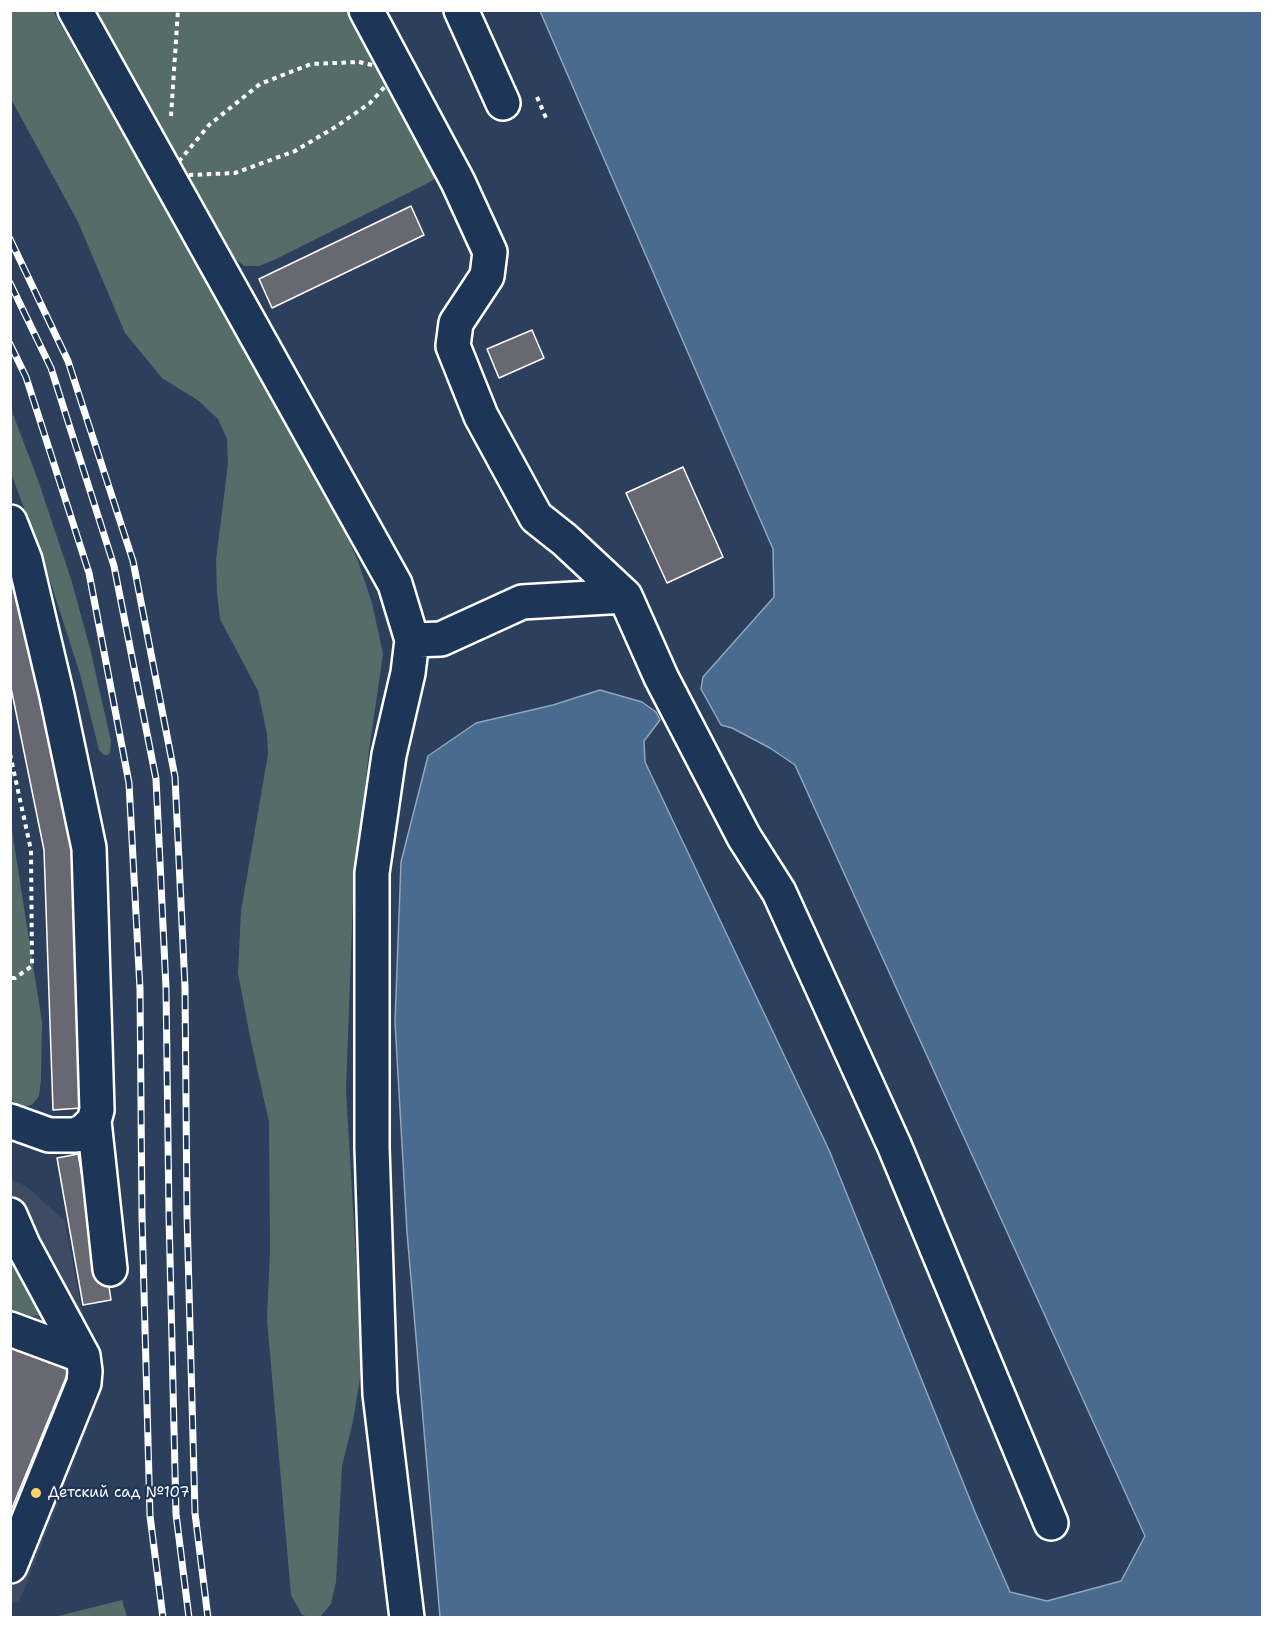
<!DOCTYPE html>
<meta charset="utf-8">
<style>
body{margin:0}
#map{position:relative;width:1273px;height:1628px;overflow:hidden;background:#2c3f5c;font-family:"Shantell Sans",sans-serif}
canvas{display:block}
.frame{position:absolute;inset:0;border:12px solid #fff;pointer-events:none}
</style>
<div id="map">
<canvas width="1273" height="1628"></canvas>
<div class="frame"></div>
</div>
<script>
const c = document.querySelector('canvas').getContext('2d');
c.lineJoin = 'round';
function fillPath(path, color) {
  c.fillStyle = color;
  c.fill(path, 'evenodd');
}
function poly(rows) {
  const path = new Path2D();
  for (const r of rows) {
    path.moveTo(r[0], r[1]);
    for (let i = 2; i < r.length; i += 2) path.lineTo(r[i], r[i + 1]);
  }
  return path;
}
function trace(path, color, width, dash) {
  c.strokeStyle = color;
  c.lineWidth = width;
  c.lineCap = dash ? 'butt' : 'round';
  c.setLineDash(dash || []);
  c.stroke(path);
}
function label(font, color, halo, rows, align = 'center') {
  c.font = font + ' "Shantell Sans",sans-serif';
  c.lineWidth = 4.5;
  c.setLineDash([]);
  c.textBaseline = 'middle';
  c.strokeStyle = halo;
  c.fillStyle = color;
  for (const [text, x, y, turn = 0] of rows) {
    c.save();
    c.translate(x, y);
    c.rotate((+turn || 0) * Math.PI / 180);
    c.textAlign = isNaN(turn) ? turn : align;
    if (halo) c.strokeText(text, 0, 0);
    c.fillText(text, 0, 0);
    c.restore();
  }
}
fillPath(poly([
 [11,1179,27,1187,65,1221,81,1307,104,1386,20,1600,11,1604]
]), '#3e4b62');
fillPath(poly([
 [10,11,53,11,334,507,358,561,372,603,383,654,369,751,353,900,346,1090,358,1293,361,1372,353,1421,342,1466,336,1582,331,1604,320,1617,310,1617,302,1615,291,1595,267,1319,270,1251,269,1122,250,1037,238,973,241,911,268,754,267,734,258,691,220,619,217,593,216,560,228,464,227,439,218,419,199,401,162,378,125,333,78,222,11,99],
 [96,11,352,11,437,177,430,182,274,260,259,266,244,266,231,255,144,101],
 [11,409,38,480,71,579,90,648,111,741,110,753,108,755,104,755,99,750,80,674,44,562,11,473],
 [10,818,42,1022,41,1079,39,1096,32,1105,22,1107,10,1099],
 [10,1264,23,1268,45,1314,11,1319],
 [122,1600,127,1617,54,1617]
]), '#556c68');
const water = poly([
 [540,11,1262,11,1262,1617,440,1617,407,1232,395,1022,401,862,428,756,476,723,553,705,600,690,642,702,656,712,660,720,644,741,645,762,829,1150,975,1512,1010,1592,1047,1601,1121,1581,1145,1536,795,765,770,748,732,728,721,725,701,689,703,677,774,597,773,549,540,11]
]);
fillPath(water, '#4a6b90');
trace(water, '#92a6bc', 1.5);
const building = poly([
 [411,206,424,235,272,308,259,279,411,206],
 [532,330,544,358,499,378,487,349,532,330],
 [683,467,723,557,667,583,626,493,683,467],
 [10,575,42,691,74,847,81,1108,53,1110,44,850,10,683,10,575],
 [78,1154,101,1281,108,1280,111,1300,83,1305,57,1158,78,1154],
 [10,1346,69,1370,10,1513,10,1346]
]);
fillPath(building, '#676871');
trace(building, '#fff', 1.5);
const minor = poly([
 [75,10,395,584,412,640,408,673,389,755,372,873,372,1147,380,1394,407,1618],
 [366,10,458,182,490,252,487,276,456,323,453,346,481,416,536,517,565,540,625,596,661,677,744,837,779,892,894,1145,1051,1523],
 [461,10,503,103],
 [10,522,25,560,57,696,89,848,97,1110,94,1121,85,1130,76,1135,49,1135,10,1121],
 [412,640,441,639,522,602,625,596],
 [94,1121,110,1269],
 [10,1215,23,1245,83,1356,85,1371,84,1383,10,1566],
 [10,1329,83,1356]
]);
trace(minor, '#fff', 38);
trace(poly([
 [359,62,399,71,370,103,337,126,295,151,235,173,167,176,209,125,260,84,311,64,359,62],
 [537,97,546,118],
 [171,116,178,10],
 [10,754,31,850,32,966,15,978,10,978]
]), '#fff', 4, [4.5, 4.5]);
trace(minor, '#1d3557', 33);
const rail = poly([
 [10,239,68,361,133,561,175,777,185,987,187,1215,195,1513,208,1618],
 [10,283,51,368,114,566,156,779,166,988,169,1215,176,1514,189,1618],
 [10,344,26,377,89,573,129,783,140,989,142,1216,150,1516,163,1618]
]);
trace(rail, '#fff', 7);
trace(rail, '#1d3557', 4.5, [14]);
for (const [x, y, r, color] of [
 [36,1493,6,"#ffd166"]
]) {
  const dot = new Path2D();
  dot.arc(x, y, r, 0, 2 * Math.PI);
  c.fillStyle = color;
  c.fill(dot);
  trace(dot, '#1d3557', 2);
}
label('15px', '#fff', '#1d3557', [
 ["Детский сад №107",48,1493]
], 'left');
</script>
